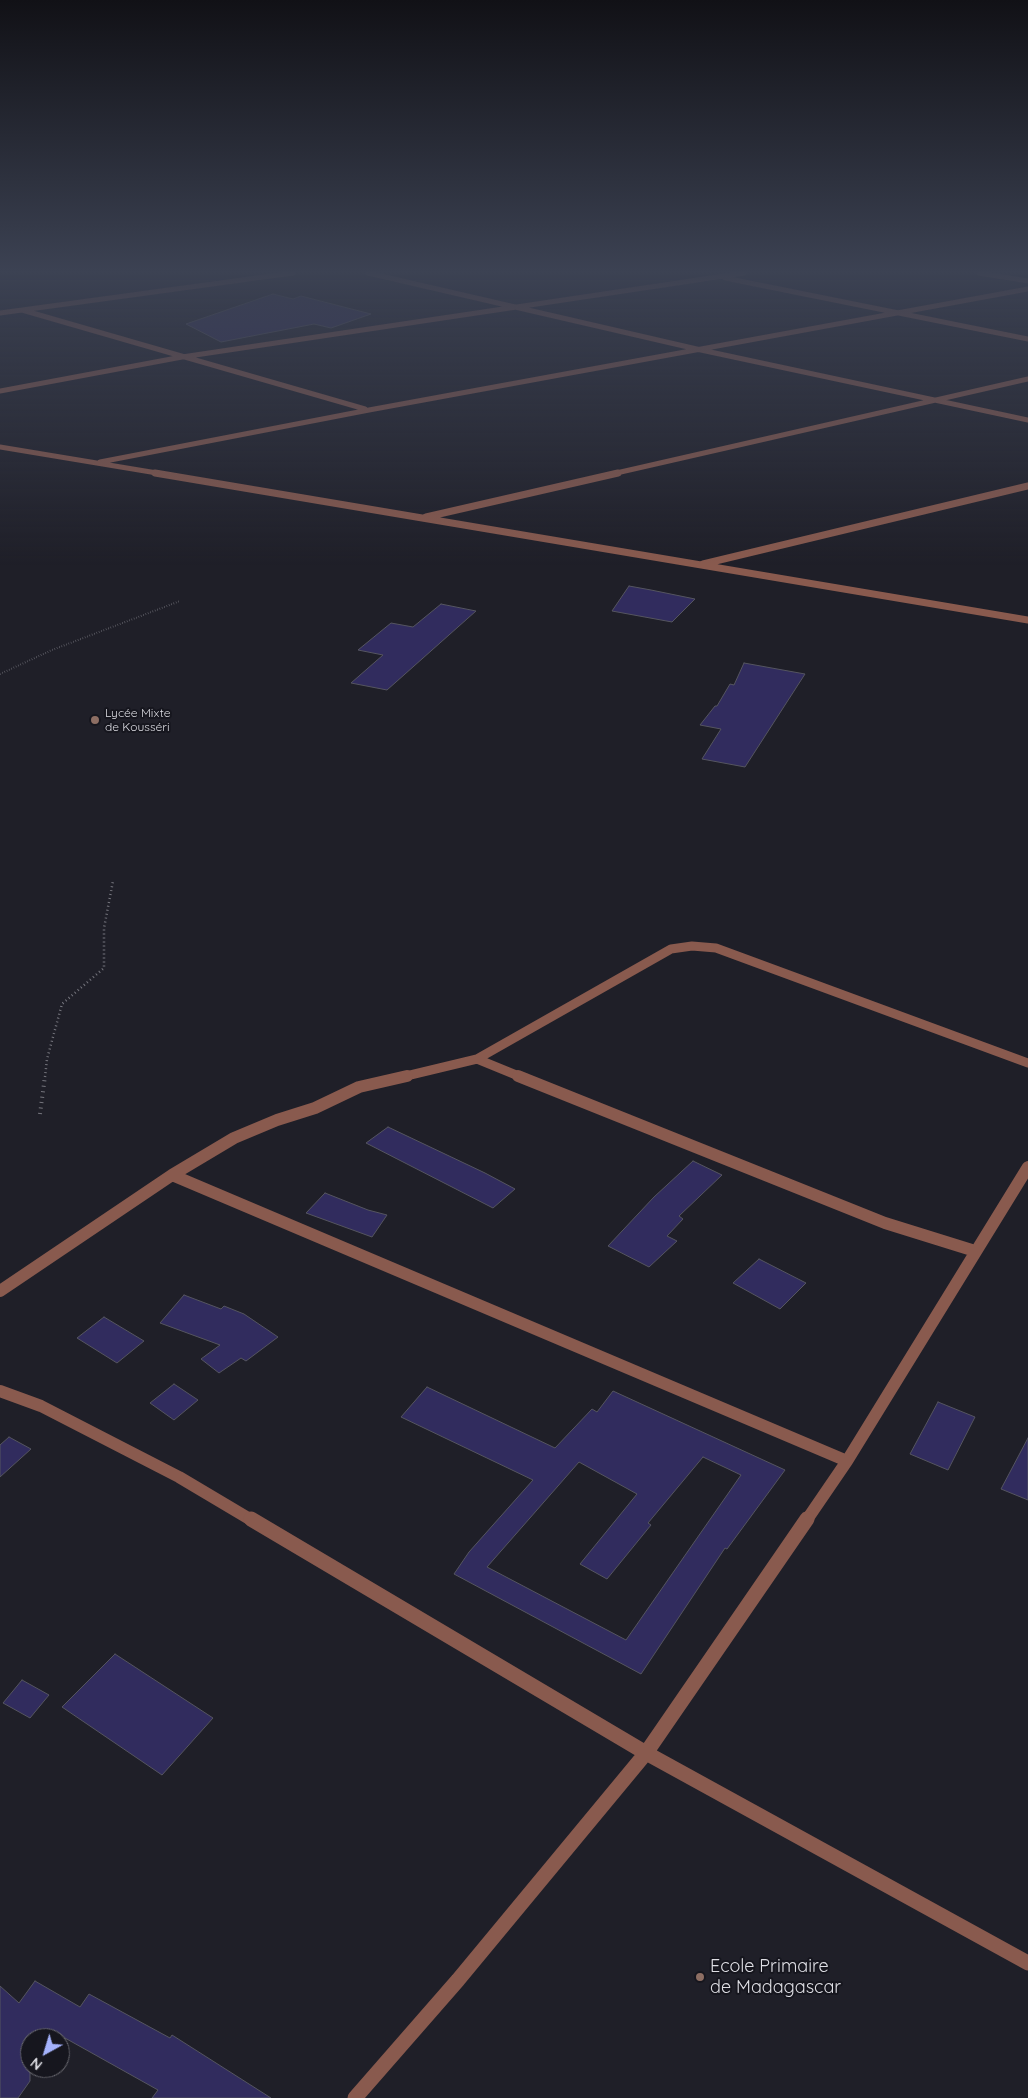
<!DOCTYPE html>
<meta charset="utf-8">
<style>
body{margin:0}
#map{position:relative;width:1028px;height:2098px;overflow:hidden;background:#1f1f28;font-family:Quicksand,sans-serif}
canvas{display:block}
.north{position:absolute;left:20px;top:2028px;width:50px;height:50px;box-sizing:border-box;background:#16161e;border:1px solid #66666d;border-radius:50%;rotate:219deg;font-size:14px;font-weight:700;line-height:20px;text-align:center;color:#dedee4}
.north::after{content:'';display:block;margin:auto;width:18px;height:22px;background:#a4b2fc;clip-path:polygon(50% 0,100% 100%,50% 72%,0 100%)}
</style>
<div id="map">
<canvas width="1028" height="2098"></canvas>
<div class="north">N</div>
</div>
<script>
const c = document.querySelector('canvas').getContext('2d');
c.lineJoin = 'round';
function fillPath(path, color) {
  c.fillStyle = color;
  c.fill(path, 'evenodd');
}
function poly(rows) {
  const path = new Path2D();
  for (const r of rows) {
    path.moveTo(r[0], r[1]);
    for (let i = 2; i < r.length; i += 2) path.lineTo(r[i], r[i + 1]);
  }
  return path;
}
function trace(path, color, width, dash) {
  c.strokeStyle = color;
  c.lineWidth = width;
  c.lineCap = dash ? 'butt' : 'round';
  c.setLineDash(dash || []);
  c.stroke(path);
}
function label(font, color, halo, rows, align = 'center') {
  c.font = font + ' Quicksand,sans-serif';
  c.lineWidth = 4;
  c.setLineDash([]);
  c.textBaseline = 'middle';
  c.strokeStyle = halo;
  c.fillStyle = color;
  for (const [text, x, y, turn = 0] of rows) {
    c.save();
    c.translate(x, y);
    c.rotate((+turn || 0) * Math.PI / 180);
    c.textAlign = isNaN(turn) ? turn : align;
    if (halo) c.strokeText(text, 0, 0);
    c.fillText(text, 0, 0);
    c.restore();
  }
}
const building = poly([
 [273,294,293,299,301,296,371,314,331,328,314,324,221,342,186,324,273,294],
 [629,586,651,590,695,599,672,622,612,611,629,586],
 [441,604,476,611,387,690,351,683,383,655,358,650,391,623,413,627,441,604],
 [744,663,805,674,745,767,702,759,721,729,700,725,715,706,717,706,730,684,734,685,744,663],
 [388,1127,485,1173,515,1189,493,1208,366,1143,388,1127],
 [693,1161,722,1175,679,1216,683,1219,667,1236,677,1241,649,1267,608,1246,654,1197,693,1161],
 [325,1193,368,1210,387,1215,372,1237,306,1213,325,1193],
 [759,1259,806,1283,780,1309,733,1283,759,1259],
 [184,1295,221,1309,224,1306,244,1314,278,1337,246,1361,241,1358,219,1373,201,1359,220,1345,160,1323,184,1295],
 [104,1317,144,1341,117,1363,77,1338,104,1317],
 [174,1384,198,1400,174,1420,150,1403,174,1384],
 [427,1387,555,1448,592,1409,597,1412,613,1391,785,1470,727,1549,725,1548,641,1674,454,1574,469,1552,533,1480,401,1417,427,1387],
 [703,1457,741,1475,626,1640,487,1567,579,1462,637,1494,580,1564,607,1579,651,1525,648,1523,703,1457],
 [938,1402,975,1417,948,1470,910,1454,938,1402],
 [9,1437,31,1449,0,1477,0,1445,9,1437],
 [1028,1438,1028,1500,1001,1489,1028,1438],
 [115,1654,213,1718,162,1775,62,1707,115,1654],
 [22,1680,49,1695,30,1718,3,1703,22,1680],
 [35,1981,80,2007,89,1994,170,2038,172,2035,271,2098,152,2098,158,2090,65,2038,30,2038,30,2081,18,2098,0,2098,0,1986,19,2003,35,1981]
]);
fillPath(building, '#312c5e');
trace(building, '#555560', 1);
trace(poly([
 [0,674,52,650,180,601]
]), '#75757d', 2, [0.5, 2]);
trace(poly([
 [45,1077,47,1059,62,1004,104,968,104,928,113,881]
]), '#75757d', 2.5, [1, 3]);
trace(poly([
 [40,1114,45,1076]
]), '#75757d', 4, [1, 4.5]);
trace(poly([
 [368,273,701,350,1028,420],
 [979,273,1028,281],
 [725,278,1028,339],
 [22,310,365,409],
 [0,313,293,273],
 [0,391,182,357,744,273],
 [0,447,163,474],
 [100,462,369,410,1028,289],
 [612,474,1028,379]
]), '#895a4e', 5);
trace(poly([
 [155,473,1028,620],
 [426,517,618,473],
 [703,564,1028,486]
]), '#895a4e', 7);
trace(poly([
 [477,1059,521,1077],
 [402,1077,477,1059,671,949,692,946,716,948,1028,1063]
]), '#895a4e', 9);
trace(poly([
 [518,1076,885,1223,975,1251],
 [172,1175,847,1461],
 [0,1291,172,1175,234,1138,277,1120,315,1108,359,1087,407,1076],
 [0,1391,41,1406,179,1477,253,1521],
 [806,1521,847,1461,1028,1167]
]), '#895a4e', 12);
trace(poly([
 [251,1519,646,1753,1028,1963],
 [355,2098,458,1980,646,1753,807,1519]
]), '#895a4e', 15);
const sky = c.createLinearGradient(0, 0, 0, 566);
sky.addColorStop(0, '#111116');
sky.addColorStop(0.48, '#3c4253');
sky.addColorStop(1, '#3c425300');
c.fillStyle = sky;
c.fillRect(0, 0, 1028, 566);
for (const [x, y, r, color] of [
 [95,720,5,"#8d6e63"],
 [700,1977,5,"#8d6e63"]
]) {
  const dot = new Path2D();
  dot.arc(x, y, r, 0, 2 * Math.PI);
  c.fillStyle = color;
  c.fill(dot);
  trace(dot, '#16161e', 2);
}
label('12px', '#dedee4', '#16161e', [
 ["Lycée Mixte",105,713],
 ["de Kousséri",105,727]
], 'left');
label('18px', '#dedee4', '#16161e', [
 ["Ecole Primaire",710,1967],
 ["de Madagascar",710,1988]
], 'left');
</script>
